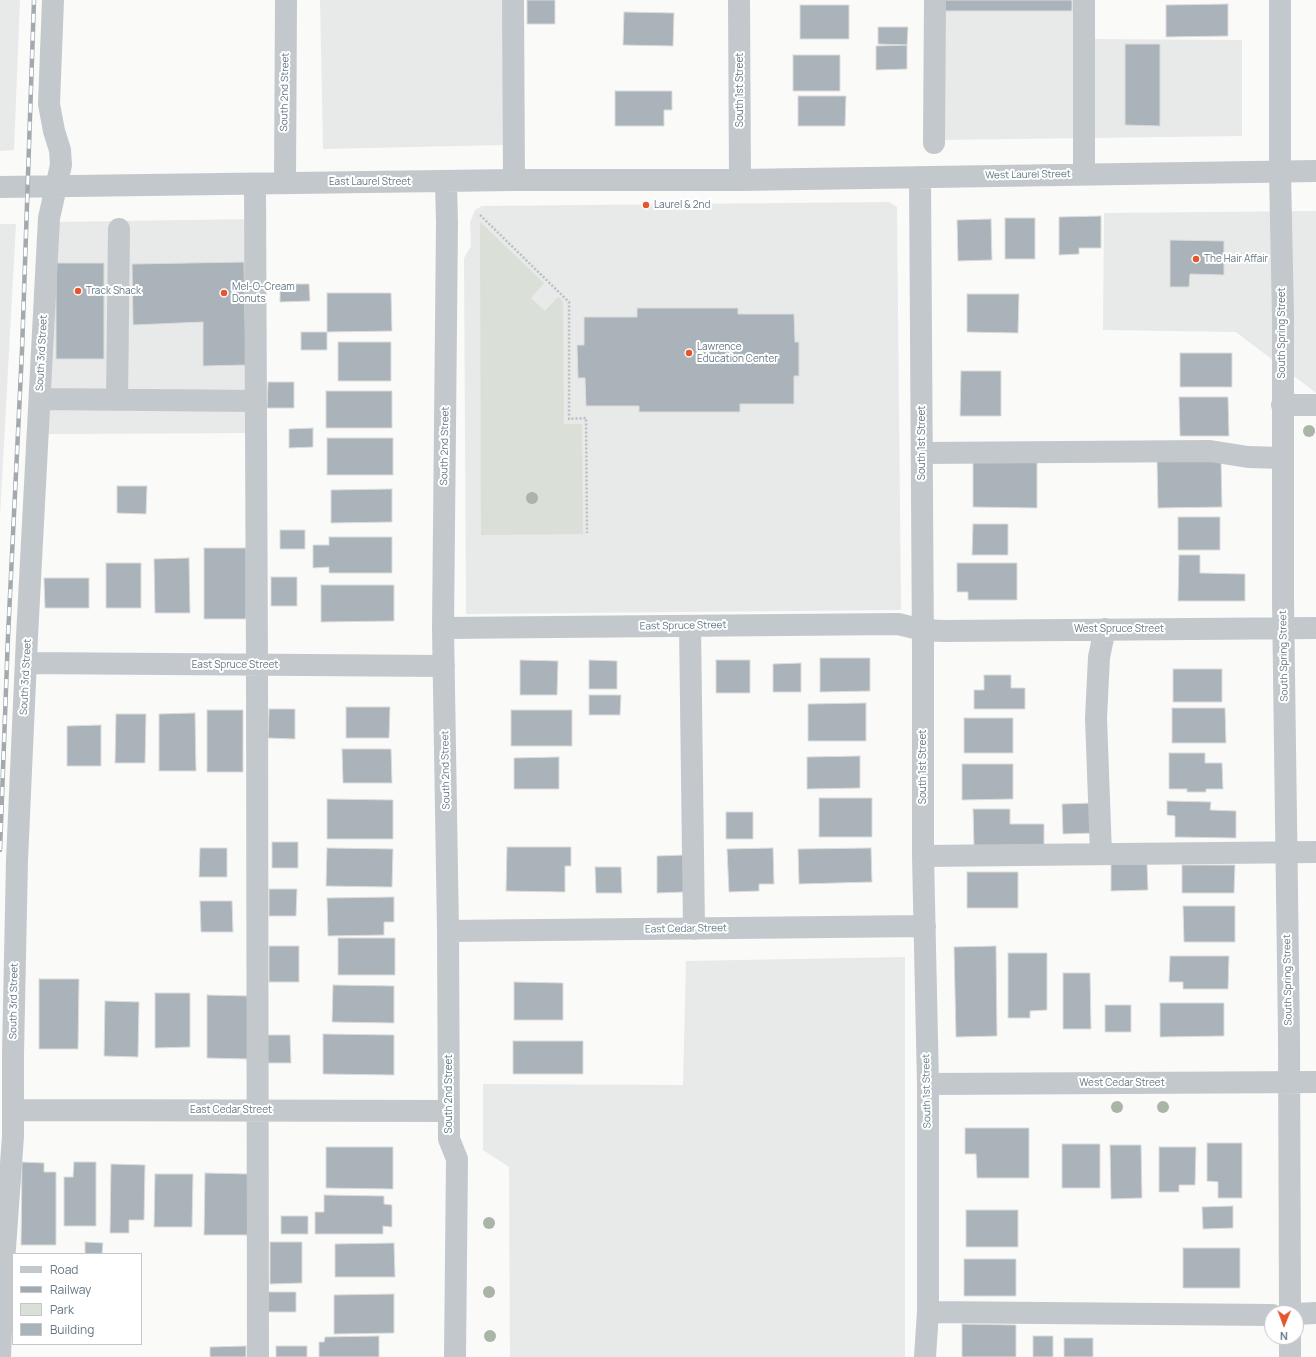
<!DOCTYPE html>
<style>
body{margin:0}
#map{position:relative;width:1316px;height:1357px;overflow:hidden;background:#fafaf8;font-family:Manrope,sans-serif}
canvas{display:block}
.legend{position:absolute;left:12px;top:1253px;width:130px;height:92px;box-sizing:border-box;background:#fff;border:1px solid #c1c8cd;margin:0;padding:5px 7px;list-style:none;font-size:12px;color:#657683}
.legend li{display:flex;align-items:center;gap:8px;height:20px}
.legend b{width:20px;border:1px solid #c1c8cd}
.north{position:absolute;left:1264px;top:1305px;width:40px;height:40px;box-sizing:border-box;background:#fff;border:1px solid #c1c8cd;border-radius:50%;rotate:181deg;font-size:11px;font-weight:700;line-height:16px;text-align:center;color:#657683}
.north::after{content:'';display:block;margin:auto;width:14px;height:18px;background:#e4572e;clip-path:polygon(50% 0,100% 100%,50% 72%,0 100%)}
</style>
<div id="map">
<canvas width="1316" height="1357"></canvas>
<ul class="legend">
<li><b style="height:5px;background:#c3c8cc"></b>Road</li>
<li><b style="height:5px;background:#a2aab0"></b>Railway</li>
<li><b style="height:11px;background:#dadfd7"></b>Park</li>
<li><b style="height:11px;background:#aab3b9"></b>Building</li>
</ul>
<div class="north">N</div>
</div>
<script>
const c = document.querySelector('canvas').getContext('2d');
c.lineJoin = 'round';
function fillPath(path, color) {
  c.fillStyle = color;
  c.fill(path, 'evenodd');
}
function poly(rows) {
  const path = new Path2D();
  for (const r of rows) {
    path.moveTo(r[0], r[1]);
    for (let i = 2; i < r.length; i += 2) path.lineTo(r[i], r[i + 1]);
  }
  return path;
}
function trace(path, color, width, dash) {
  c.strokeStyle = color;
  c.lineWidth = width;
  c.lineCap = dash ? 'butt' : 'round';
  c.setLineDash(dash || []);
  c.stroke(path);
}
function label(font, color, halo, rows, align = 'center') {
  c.font = font + ' Manrope,sans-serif';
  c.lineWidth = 4;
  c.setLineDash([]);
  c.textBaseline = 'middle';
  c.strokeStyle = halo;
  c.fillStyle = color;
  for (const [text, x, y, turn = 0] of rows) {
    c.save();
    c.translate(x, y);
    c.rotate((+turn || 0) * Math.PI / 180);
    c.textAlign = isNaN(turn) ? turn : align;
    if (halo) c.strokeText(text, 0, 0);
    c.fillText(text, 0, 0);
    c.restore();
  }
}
fillPath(poly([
 [0,0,20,0,14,150,0,151],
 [320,0,503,0,503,145,323,149],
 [938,0,1086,0,1086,39,1242,40,1242,136,938,140],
 [889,202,897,207,901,610,466,614,464,258,471,246,470,222,475,210,482,206],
 [1316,211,1316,393,1236,332,1103,330,1104,213],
 [257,219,260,433,47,434,51,222],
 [0,224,16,224,0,515],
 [905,957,905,1357,510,1357,509,1167,483,1150,483,1084,683,1085,686,961]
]), '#e8e9e9');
fillPath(poly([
 [480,222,544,283,531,298,545,311,558,297,563,301,564,424,582,424,583,534,481,535]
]), '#dadfd7');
const building = poly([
 [527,0,555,0,555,24,527,24,527,0],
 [943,0,1072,0,1072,11,943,11,943,0],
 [1228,4,1228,36,1166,37,1166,5,1228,4],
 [800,5,849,5,849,39,800,39,800,5],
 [624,12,674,13,673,46,623,45,624,12],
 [878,27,908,27,907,45,878,44,878,27],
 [1125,44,1160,44,1160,126,1125,125,1125,44],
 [907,45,907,69,876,70,876,46,907,45],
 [793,55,840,55,840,91,793,91,793,55],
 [615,91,672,91,672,110,664,110,664,126,615,126,615,91],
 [798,96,846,96,845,126,798,126,798,96],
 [1101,216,1101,248,1079,248,1079,254,1059,255,1059,217,1101,216],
 [1005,218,1035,218,1035,259,1005,259,1005,218],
 [991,219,992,260,958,261,957,220,991,219],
 [1170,240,1224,241,1224,275,1190,274,1189,287,1170,287,1170,240],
 [244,262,246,365,203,366,203,322,133,325,132,264,244,262],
 [56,263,104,263,104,359,56,359,56,263],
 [280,284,309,284,310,301,280,302,280,284],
 [327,293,391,293,392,331,327,332,327,293],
 [967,294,1019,294,1018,333,967,332,967,294],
 [637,308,738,308,738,314,794,314,795,342,799,342,799,376,794,376,794,404,740,404,740,412,639,412,639,406,586,406,585,378,578,378,577,345,584,345,584,317,637,317,637,308],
 [301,332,327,332,327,350,301,350,301,332],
 [338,342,391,342,391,381,338,381,338,342],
 [1180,353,1232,353,1232,387,1180,387,1180,353],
 [961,371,1001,371,1001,416,960,416,961,371],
 [268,382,294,382,294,408,267,408,268,382],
 [326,391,392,391,392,428,326,428,326,391],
 [1179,397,1228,397,1229,436,1180,436,1179,397],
 [313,428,313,447,289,448,289,429,313,428],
 [327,438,393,438,393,475,327,475,327,438],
 [973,460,1037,461,1037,508,973,507,973,460],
 [1221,460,1222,507,1158,508,1157,461,1221,460],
 [117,486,147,486,146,514,117,513,117,486],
 [392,489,392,522,331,523,331,490,392,489],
 [1178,517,1220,517,1220,550,1178,550,1178,517],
 [973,524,1008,524,1008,555,972,555,973,524],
 [280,530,305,530,305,549,280,549,280,530],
 [329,537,392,537,392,573,329,573,329,567,313,568,313,545,329,545,329,537],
 [204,548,246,548,246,619,204,619,204,548],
 [1179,555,1200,555,1200,573,1245,574,1245,601,1178,601,1179,555],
 [189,558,190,613,155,613,154,559,189,558],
 [106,563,141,563,141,608,106,608,106,563],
 [957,563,1017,563,1017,600,968,600,968,592,957,592,957,563],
 [271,577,297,577,297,606,271,606,271,577],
 [44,578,89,578,89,608,45,608,44,578],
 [321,585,394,585,394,621,321,622,321,585],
 [820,658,870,658,870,691,820,692,820,658],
 [520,660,558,661,557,695,520,695,520,660],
 [589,660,617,661,617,689,589,689,589,660],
 [716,660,750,660,750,693,716,693,716,660],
 [801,663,801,692,773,692,773,664,801,663],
 [1173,669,1222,669,1222,702,1173,702,1173,669],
 [984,675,1011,675,1011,688,1025,688,1025,709,974,709,974,690,984,690,984,675],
 [589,695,621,695,620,715,589,715,589,695],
 [866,703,866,741,808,741,808,704,866,703],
 [346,707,390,707,389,738,346,738,346,707],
 [1172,708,1225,708,1226,743,1172,743,1172,708],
 [269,709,295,709,295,739,268,738,269,709],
 [207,710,243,710,243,772,207,772,207,710],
 [511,710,572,710,572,746,511,746,511,710],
 [195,713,196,771,159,771,159,714,195,713],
 [116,714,146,714,145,763,115,763,116,714],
 [964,718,1013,718,1013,753,964,753,964,718],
 [101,725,101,766,67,766,67,726,101,725],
 [342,749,391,749,392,783,343,783,342,749],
 [1169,753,1205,753,1205,763,1222,763,1223,789,1206,789,1206,792,1187,792,1187,789,1169,789,1169,753],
 [860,756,860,788,807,789,807,757,860,756],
 [559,757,559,789,514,789,514,758,559,757],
 [962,764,1013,764,1013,799,962,800,962,764],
 [819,798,872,798,872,837,819,837,819,798],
 [327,799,393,800,393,839,327,839,327,799],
 [1167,801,1211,802,1210,810,1236,811,1236,838,1175,837,1175,816,1167,815,1167,801],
 [1094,803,1096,833,1063,834,1062,804,1094,803],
 [973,809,1010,809,1010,824,1044,824,1044,847,974,847,973,809],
 [726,812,753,812,753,839,726,839,726,812],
 [272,842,298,842,298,868,272,868,272,842],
 [507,847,571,847,571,866,565,866,565,892,506,891,507,847],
 [200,848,227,848,227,877,199,877,200,848],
 [327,848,393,849,392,887,326,886,327,848],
 [773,848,774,884,759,884,759,891,729,892,727,849,773,848],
 [871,848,872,882,799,884,798,849,871,848],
 [684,855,684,892,657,893,657,856,684,855],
 [1111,864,1147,864,1148,890,1111,891,1111,864],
 [1182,865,1235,865,1234,893,1182,893,1182,865],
 [595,867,621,867,622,893,596,893,595,867],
 [967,872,1018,872,1018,908,967,908,967,872],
 [269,889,297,889,296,916,269,916,269,889],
 [394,897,394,922,384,922,384,935,328,936,327,898,394,897],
 [200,901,232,901,233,932,201,932,200,901],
 [1183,906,1235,906,1235,942,1184,942,1183,906],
 [338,938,395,938,395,975,338,975,338,938],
 [269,946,299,946,299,982,269,982,269,946],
 [996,946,997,1036,956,1037,954,947,996,946],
 [1008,953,1047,953,1047,1010,1030,1011,1030,1018,1008,1018,1008,953],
 [1170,956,1229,956,1228,989,1183,989,1183,982,1169,982,1170,956],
 [1063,973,1090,973,1091,1029,1063,1029,1063,973],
 [39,979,79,979,78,1049,39,1049,39,979],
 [514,982,563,983,563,1020,514,1020,514,982],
 [333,985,394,986,394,1023,332,1022,333,985],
 [155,993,190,993,190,1047,155,1048,155,993],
 [207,995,248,996,248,1059,207,1058,207,995],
 [105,1001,139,1002,138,1057,104,1056,105,1001],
 [1160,1003,1224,1003,1224,1036,1160,1037,1160,1003],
 [1105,1005,1131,1005,1131,1032,1105,1032,1105,1005],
 [323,1034,394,1035,394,1075,323,1074,323,1034],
 [264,1035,290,1035,291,1063,265,1063,264,1035],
 [513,1041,583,1041,583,1074,513,1074,513,1041],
 [965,1128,1029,1128,1029,1178,977,1178,976,1154,965,1154,965,1128],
 [1207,1143,1242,1143,1242,1198,1218,1198,1218,1182,1207,1181,1207,1143],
 [1062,1144,1100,1144,1100,1188,1062,1188,1062,1144],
 [1110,1145,1141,1145,1142,1198,1111,1199,1110,1145],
 [326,1147,393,1147,393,1189,326,1188,326,1147],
 [1159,1147,1196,1147,1195,1185,1179,1185,1179,1192,1159,1192,1159,1147],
 [22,1162,44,1163,44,1172,56,1172,56,1245,21,1245,22,1162],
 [74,1162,96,1162,96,1226,64,1226,64,1177,73,1177,74,1162],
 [111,1164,145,1165,144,1220,129,1220,129,1233,110,1233,111,1164],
 [205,1173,248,1174,248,1235,204,1235,205,1173],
 [155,1174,193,1174,192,1227,154,1227,155,1174],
 [324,1195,384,1196,384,1204,392,1205,392,1227,383,1226,383,1234,315,1234,315,1212,324,1212,324,1195],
 [1233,1206,1233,1228,1203,1229,1202,1207,1233,1206],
 [966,1210,1018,1210,1018,1247,966,1247,966,1210],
 [281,1216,308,1216,308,1234,281,1234,281,1216],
 [85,1242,103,1243,102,1254,85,1254,85,1242],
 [270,1242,302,1242,302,1283,270,1284,270,1242],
 [394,1243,395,1277,335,1277,335,1244,394,1243],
 [1183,1248,1240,1248,1240,1288,1183,1288,1183,1248],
 [964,1259,1016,1259,1016,1296,964,1296,964,1259],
 [268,1292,296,1292,296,1312,268,1312,268,1292],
 [394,1294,394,1333,334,1334,334,1295,394,1294],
 [962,1324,1016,1325,1016,1357,962,1357,962,1324],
 [379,1336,379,1357,319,1357,319,1342,324,1342,325,1337,379,1336],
 [1033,1336,1053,1336,1053,1357,1033,1357,1033,1336],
 [1064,1338,1093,1338,1093,1357,1064,1357,1064,1338],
 [246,1346,246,1357,210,1357,210,1347,246,1346],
 [276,1346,307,1346,307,1357,276,1357,276,1346]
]);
fillPath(building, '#aab3b9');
trace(building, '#dcdcda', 1);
trace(poly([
 [480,215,569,302,569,419,586,418,587,533]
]), '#bbbfc2', 2.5, [2, 2]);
trace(poly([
 [513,0,514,180],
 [739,0,740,180],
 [1280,0,1280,172,1283,317,1283,601,1289,1037,1290,1313],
 [934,143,935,0],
 [1084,174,1084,0],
 [920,177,923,653,923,856,928,1084,928,1312,925,1357],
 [446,182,447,223,443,628,448,931,449,1139,457,1159,455,1357],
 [285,183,286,0],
 [255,184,257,665,258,1357],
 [0,187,514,180,740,180,1316,171],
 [40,399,256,401],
 [117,400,119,229],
 [1282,405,1316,405],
 [922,453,1210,451,1248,457,1282,458],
 [690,626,694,929],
 [443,628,898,624,923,630,944,631,1316,628],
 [26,663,444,666],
 [1101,854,1096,718,1099,657,1105,629],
 [923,856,1316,852],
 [448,931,925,926],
 [928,1084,1316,1082],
 [13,1110,449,1111],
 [928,1312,1272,1315],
 [1296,1314,1316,1313],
 [1290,1337,1290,1357],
 [0,1357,3,1276,13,1136,13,1054,17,860,27,637,49,218,61,165,60,150,54,131,49,104,53,0]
]), '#c3c8cc', 22);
const rail = poly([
 [0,850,8,636,22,351,34,0]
]);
trace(rail, '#a2aab0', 4.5);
trace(rail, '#fff', 3, [9]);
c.fillStyle = '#aab4a7';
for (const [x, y] of [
 [1309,431],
 [532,498],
 [1117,1107],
 [1163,1107],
 [489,1223],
 [489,1292],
 [490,1336]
]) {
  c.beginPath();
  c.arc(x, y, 6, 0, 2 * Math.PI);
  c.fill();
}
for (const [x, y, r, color] of [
 [646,205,4,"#e4572e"],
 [1196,259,4,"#e4572e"],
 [78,291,4,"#e4572e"],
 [224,293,4,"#e4572e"],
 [689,353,4,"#e4572e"]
]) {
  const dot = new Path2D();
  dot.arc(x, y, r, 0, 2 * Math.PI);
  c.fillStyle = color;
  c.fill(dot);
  trace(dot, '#fff', 1.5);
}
label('10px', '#657683', '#fff', [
 ["South 1st Street",740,90,-90],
 ["South 2nd Street",285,92,-89],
 ["West Laurel Street",1028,175,-1],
 ["East Laurel Street",370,182],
 ["South Spring Street",1282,333,-90],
 ["South 3rd Street",42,353,-87],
 ["South 1st Street",922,443,-90],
 ["South 2nd Street",445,446,-89],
 ["East Spruce Street",683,626,-1],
 ["West Spruce Street",1119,629],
 ["South Spring Street",1284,656,-91],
 ["East Spruce Street",235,665],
 ["South 3rd Street",26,677,-87],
 ["South 1st Street",923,767,-90],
 ["South 2nd Street",446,770,-91],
 ["East Cedar Street",686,929,-1],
 ["South Spring Street",1288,980,-91],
 ["South 3rd Street",14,1001,-89],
 ["West Cedar Street",1122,1083],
 ["South 1st Street",927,1091,-91],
 ["South 2nd Street",449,1094,-90],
 ["East Cedar Street",231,1110]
]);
label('10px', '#657683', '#fff', [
 ["Laurel & 2nd",654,205],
 ["The Hair Affair",1204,259],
 ["Mel-O-Cream",232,287],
 ["Donuts",232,299],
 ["Track Shack",86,291],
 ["Lawrence",697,347],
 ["Education Center",697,359]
], 'left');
</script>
